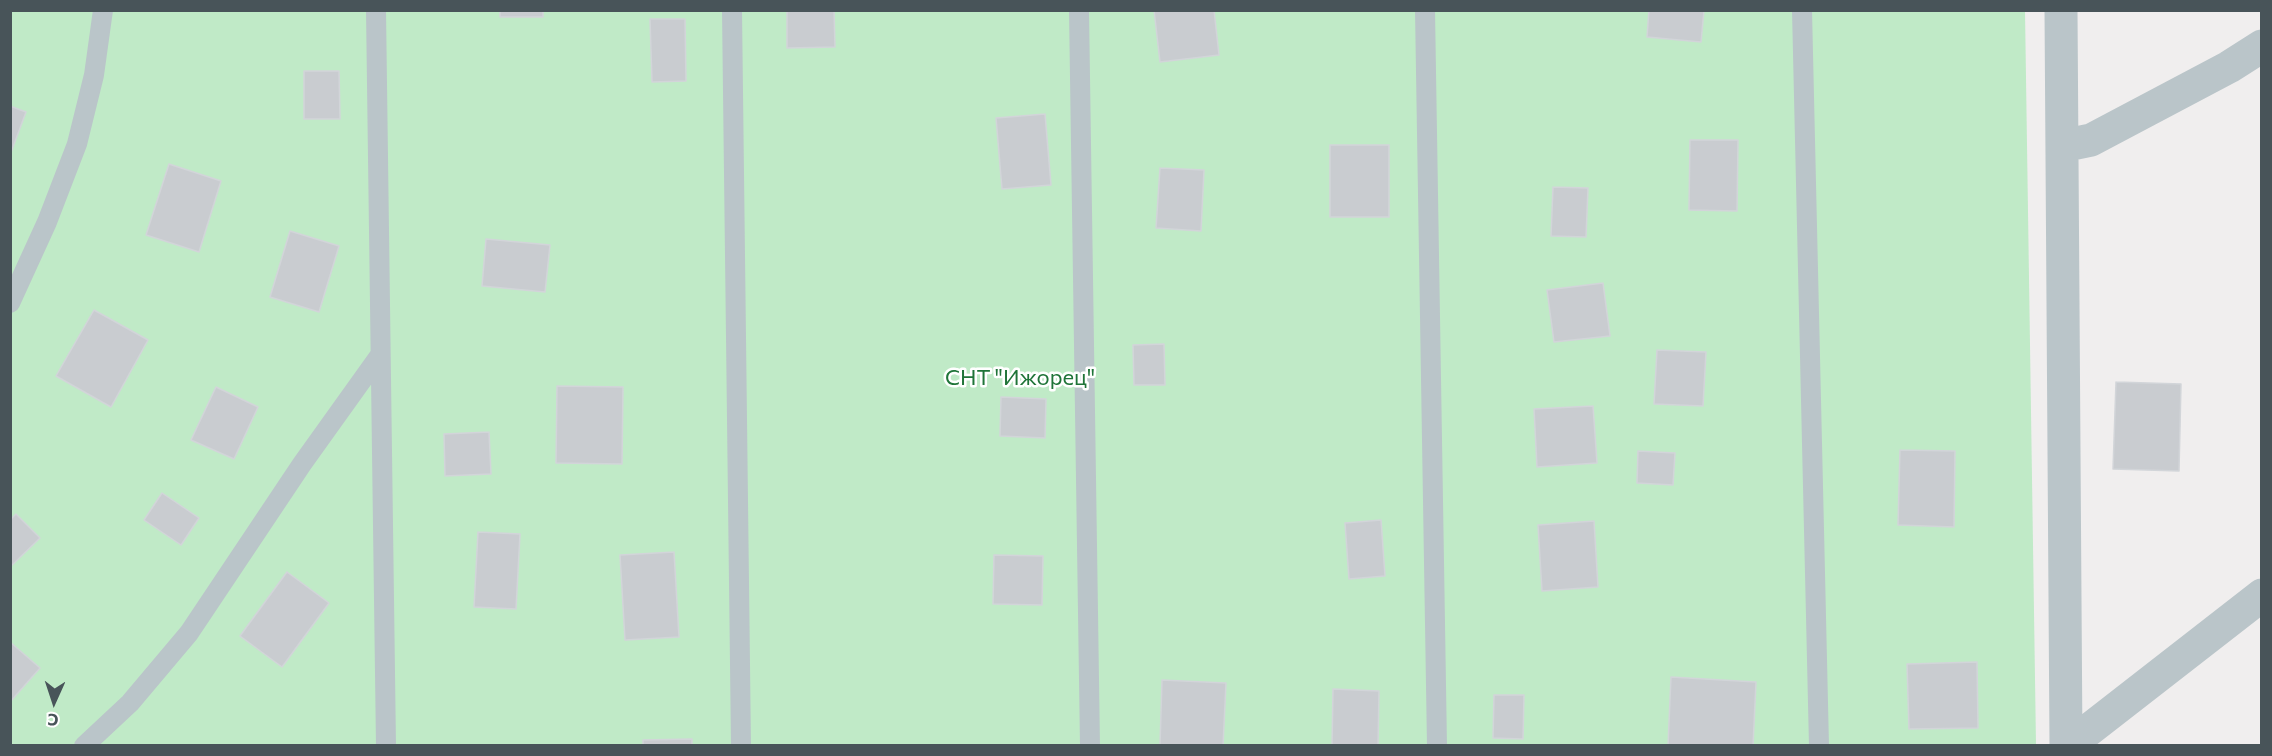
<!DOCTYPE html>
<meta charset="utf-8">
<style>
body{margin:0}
#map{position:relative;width:2272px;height:756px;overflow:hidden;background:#f0eeee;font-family:Commissioner,sans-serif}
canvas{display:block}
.frame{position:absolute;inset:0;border:12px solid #485459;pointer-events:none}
.north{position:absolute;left:24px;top:672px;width:60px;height:60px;-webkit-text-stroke:4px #fff;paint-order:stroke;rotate:183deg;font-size:16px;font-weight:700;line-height:24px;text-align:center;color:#485459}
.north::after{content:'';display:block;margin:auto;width:21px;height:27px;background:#485459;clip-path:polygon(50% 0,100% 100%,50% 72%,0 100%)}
</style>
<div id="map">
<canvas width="2272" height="756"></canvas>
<div class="frame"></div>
<div class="north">С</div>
</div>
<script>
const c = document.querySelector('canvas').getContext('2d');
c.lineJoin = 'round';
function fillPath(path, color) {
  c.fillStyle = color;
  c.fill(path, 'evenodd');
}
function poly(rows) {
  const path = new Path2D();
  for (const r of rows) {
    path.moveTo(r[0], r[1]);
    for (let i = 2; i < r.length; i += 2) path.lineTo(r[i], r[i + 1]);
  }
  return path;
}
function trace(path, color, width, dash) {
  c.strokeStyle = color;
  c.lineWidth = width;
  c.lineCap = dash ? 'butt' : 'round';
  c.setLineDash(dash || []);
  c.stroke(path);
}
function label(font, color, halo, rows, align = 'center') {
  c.font = font + ' Commissioner,sans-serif';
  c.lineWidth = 5;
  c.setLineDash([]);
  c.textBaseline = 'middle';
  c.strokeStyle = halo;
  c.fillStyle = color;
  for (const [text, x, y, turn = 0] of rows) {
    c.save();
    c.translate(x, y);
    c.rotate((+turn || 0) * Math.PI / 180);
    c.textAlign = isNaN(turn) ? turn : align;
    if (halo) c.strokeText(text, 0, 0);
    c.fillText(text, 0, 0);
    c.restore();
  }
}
fillPath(poly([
 [10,11,2025,11,2036,745,11,745]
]), '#c0eac7');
const building = poly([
 [500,10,543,10,543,17,500,17,500,10],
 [787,10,834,10,835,47,787,48,787,10],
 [1154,10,1214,10,1219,55,1160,62,1154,10],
 [1649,10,1704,10,1701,42,1647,37,1649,10],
 [650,19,685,19,686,81,652,82,650,19],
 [304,71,339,71,340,119,304,119,304,71],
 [10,106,26,112,10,155,10,106],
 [1045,114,1051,185,1002,189,996,118,1045,114],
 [1690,140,1738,140,1737,211,1689,210,1690,140],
 [1330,145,1389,145,1389,217,1330,217,1330,145],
 [169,164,221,181,199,252,146,235,169,164],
 [1160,168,1204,170,1201,231,1156,228,1160,168],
 [1553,187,1588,188,1586,237,1551,236,1553,187],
 [290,231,339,246,319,312,270,297,290,231],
 [486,239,550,245,545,292,482,286,486,239],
 [1603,283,1610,336,1554,342,1547,290,1603,283],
 [94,310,148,340,111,407,56,376,94,310],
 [1164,344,1165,385,1134,385,1133,345,1164,344],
 [1657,350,1706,352,1703,406,1654,404,1657,350],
 [2116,382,2181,384,2179,471,2113,469,2116,382],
 [557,386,623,387,622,464,556,463,557,386],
 [216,387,258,407,234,459,191,440,216,387],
 [1001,397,1046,399,1045,438,1000,436,1001,397],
 [1593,406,1597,463,1537,467,1534,409,1593,406],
 [489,432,491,474,445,476,444,434,489,432],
 [1900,450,1955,451,1954,527,1898,525,1900,450],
 [1638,451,1675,453,1673,485,1637,483,1638,451],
 [162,493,199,518,181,545,144,520,162,493],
 [16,514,40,538,10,567,10,520,16,514],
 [1381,520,1385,576,1349,579,1345,523,1381,520],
 [1594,521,1598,587,1542,591,1538,525,1594,521],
 [478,532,520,534,516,609,474,607,478,532],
 [674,552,679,637,625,640,620,555,674,552],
 [994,555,1043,556,1042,605,993,604,994,555],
 [287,572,329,603,282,667,240,636,287,572],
 [10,642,40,668,10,702,10,642],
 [1977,662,1978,728,1909,729,1907,664,1977,662],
 [1671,677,1756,682,1753,746,1668,746,1671,677],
 [1162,680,1226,683,1223,746,1160,745,1162,680],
 [1333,689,1379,691,1378,746,1332,746,1333,689],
 [1494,695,1524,695,1523,739,1493,738,1494,695],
 [692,739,692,746,643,746,643,740,692,739]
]);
fillPath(building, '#c9ccd0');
trace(building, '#d2d5d9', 1.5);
trace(poly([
 [376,10,386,746],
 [732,10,741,746],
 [1079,10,1090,746],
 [1425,10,1437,746],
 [1802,10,1819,746],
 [10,303,47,222,77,144,94,75,103,10],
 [84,746,130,703,189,633,302,464,380,355]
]), '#bac5c9', 20);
trace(poly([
 [2061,10,2066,746],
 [2062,146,2091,140,2229,67,2262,46],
 [2068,746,2262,595]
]), '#bac5c9', 33);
label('22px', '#1f7438', '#fff', [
 ["СНТ \"Ижорец\"",1020,378]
]);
</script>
